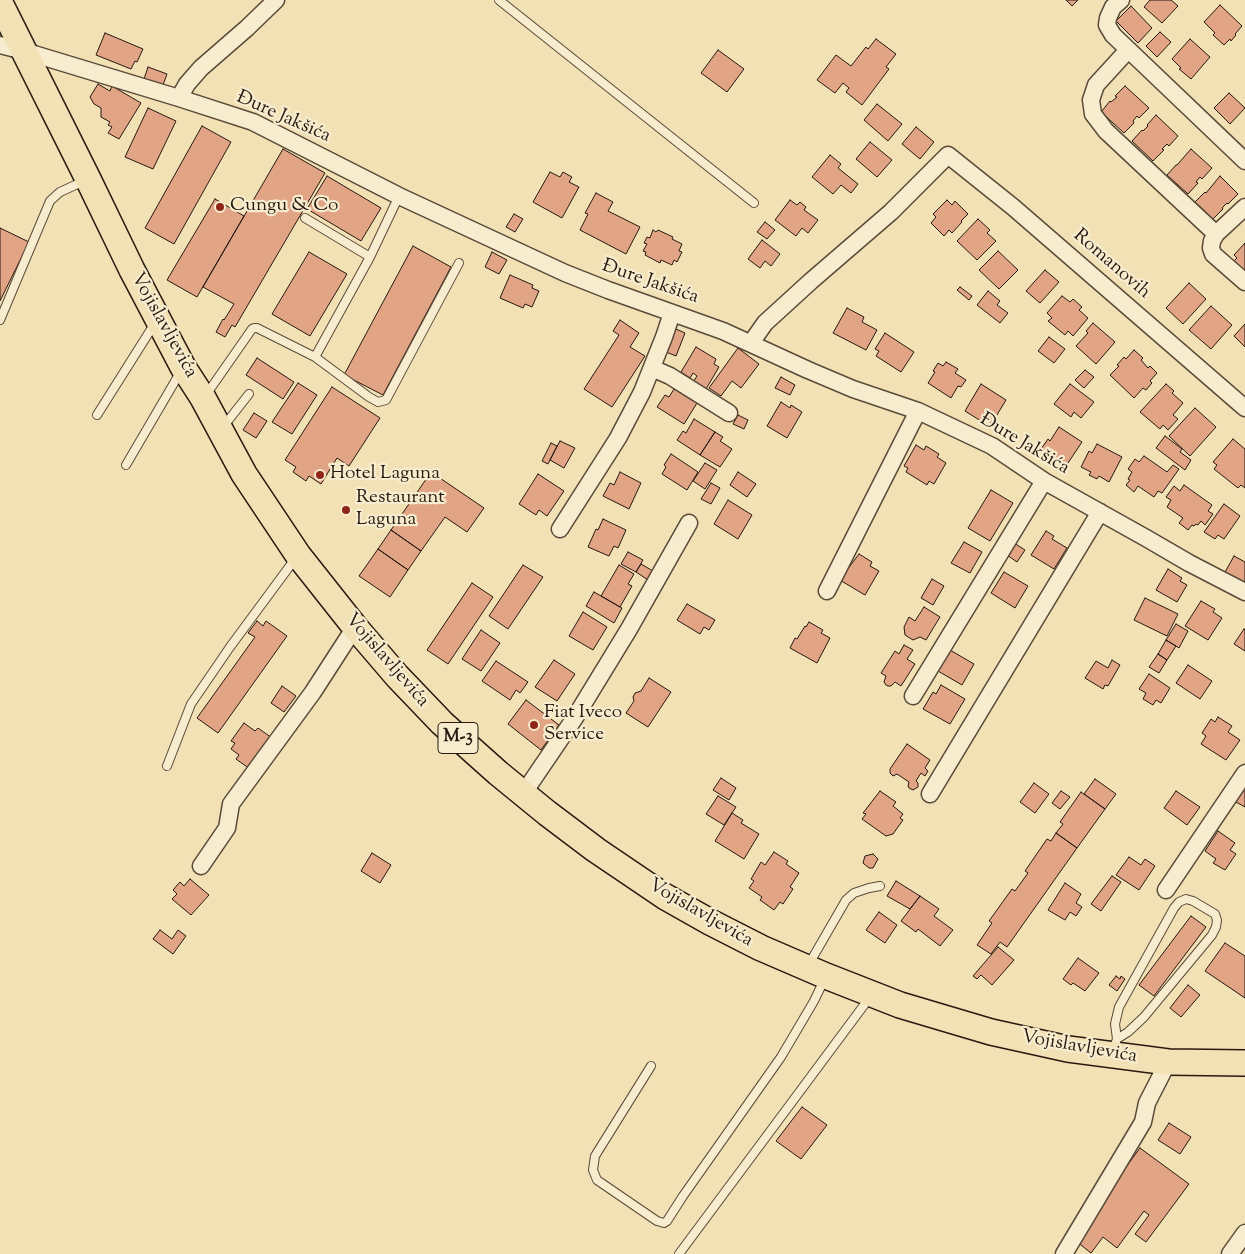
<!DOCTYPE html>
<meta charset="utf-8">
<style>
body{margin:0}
canvas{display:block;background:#f2e1b4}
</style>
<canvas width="1245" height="1254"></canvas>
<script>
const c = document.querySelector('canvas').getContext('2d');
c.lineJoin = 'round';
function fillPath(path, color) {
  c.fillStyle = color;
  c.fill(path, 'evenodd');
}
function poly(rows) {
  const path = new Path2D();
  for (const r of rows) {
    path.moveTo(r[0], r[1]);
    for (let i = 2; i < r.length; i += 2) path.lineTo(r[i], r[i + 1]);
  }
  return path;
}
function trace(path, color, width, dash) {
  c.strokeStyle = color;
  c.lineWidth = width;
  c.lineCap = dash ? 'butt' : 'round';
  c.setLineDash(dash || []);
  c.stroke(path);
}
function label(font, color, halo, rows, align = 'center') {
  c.font = font + ' "Sorts Mill Goudy",serif';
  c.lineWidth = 4.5;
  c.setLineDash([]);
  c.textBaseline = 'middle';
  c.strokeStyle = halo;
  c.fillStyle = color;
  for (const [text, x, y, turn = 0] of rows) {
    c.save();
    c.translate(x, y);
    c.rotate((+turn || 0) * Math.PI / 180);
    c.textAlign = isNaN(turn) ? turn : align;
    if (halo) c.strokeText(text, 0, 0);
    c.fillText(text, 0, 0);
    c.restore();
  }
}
const building = poly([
 [1066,0,1078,0,1072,6,1066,0],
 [1150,0,1171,0,1178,6,1162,23,1144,7,1150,0],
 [1220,5,1242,26,1235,34,1236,35,1231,41,1230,39,1224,45,1213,35,1215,33,1204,22,1220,5],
 [1131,6,1152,28,1138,43,1116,21,1131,6],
 [1160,32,1171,42,1157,57,1146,46,1160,32],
 [105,33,143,49,137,62,135,61,131,69,96,55,105,33],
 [876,39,896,54,886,67,889,69,862,105,846,92,849,88,843,83,835,93,817,80,836,55,851,66,866,47,868,49,876,39],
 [1190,39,1210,57,1191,79,1179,69,1181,68,1172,59,1190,39],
 [718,50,744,69,727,92,701,73,718,50],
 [148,67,167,74,163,85,144,79,148,67],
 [98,84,110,91,112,86,141,103,119,139,108,133,112,127,108,125,110,122,101,117,101,108,94,104,90,97,98,84],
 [1125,86,1149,108,1139,118,1137,116,1133,121,1134,123,1124,133,1101,112,1110,101,1111,102,1117,97,1115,96,1125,86],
 [1229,93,1245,108,1230,124,1214,108,1229,93],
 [877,104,902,124,888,141,864,120,877,104],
 [148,108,176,121,153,169,125,157,148,108],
 [1156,115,1178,136,1169,146,1167,144,1162,149,1164,150,1153,161,1132,141,1142,130,1143,131,1148,126,1147,125,1156,115],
 [202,126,231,142,174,244,145,228,202,126],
 [916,127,934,142,920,159,902,144,916,127],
 [870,142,892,160,877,177,856,159,870,142],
 [283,149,325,173,235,327,232,325,225,337,216,332,223,319,224,320,234,304,203,287,283,149],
 [1191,149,1212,168,1202,179,1200,177,1196,182,1198,183,1188,194,1167,175,1176,165,1177,165,1191,149],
 [830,155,841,164,838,168,858,184,851,193,841,185,833,194,812,177,830,155],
 [550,172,560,177,563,172,572,177,569,182,579,187,562,218,533,202,550,172],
 [327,176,381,208,361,241,307,209,327,176],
 [1220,176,1238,194,1228,204,1227,203,1222,208,1223,209,1213,219,1195,202,1205,192,1206,193,1220,176],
 [596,193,613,202,608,211,640,227,626,254,580,230,588,214,585,213,596,193],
 [215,199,244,216,197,297,167,280,215,199],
 [790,200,797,205,800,202,806,207,804,210,818,220,808,233,802,228,796,236,775,220,790,200],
 [947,200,952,205,955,201,968,214,961,221,962,222,952,233,949,230,944,236,931,223,936,217,933,214,947,200],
 [514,214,523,219,515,232,506,227,514,214],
 [978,219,990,230,987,233,996,241,977,260,957,241,978,219],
 [765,222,775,230,767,239,757,232,765,222],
 [0,228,29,242,0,301,0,228],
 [653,230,656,232,658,230,673,237,672,239,682,244,679,251,682,252,677,262,674,260,672,265,661,260,660,263,645,255,646,252,643,251,647,244,644,243,647,237,650,238,653,230],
 [762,240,780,254,771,266,765,261,760,268,748,259,762,240],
 [1245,243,1245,271,1234,261,1237,258,1234,255,1245,243],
 [413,246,451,267,383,395,344,375,413,246],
 [998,251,1018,270,999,289,979,270,998,251],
 [309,252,347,274,310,336,272,314,309,252],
 [492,252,507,260,499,274,485,267,492,252],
 [1045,270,1059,282,1040,303,1026,291,1045,270],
 [510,275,533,285,532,288,539,291,532,307,525,304,523,308,500,298,510,275],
 [1189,283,1206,299,1183,324,1166,308,1189,283],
 [960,287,972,296,969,300,957,290,960,287],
 [988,291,1000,301,997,305,1008,313,1000,323,977,305,988,291],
 [1062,296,1070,302,1073,299,1082,307,1079,310,1088,318,1073,336,1068,331,1065,335,1048,321,1052,318,1047,313,1062,296],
 [1211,306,1232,325,1211,349,1189,330,1211,306],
 [847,308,864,317,862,322,877,330,866,350,833,333,847,308],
 [620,320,639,333,630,347,645,356,612,407,584,389,619,335,613,331,620,320],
 [1093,323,1115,342,1096,364,1076,346,1088,333,1086,331,1093,323],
 [1245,324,1245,347,1234,336,1245,324],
 [676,329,685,333,676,356,666,352,676,329],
 [885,333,914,352,901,372,876,356,879,351,875,349,885,333],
 [1049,337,1065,349,1054,363,1038,351,1049,337],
 [696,347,716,359,714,364,719,367,706,389,693,382,697,376,693,373,690,378,681,372,696,347],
 [738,348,759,364,741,388,732,381,721,396,709,388,738,348],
 [1134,350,1143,358,1141,360,1148,368,1150,366,1157,373,1150,381,1152,383,1146,390,1143,388,1134,398,1110,375,1119,366,1117,365,1124,357,1126,359,1134,350],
 [257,358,294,382,283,399,246,375,257,358],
 [946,362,958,369,955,373,966,380,961,387,958,386,951,398,928,383,935,372,933,371,938,363,943,366,946,362],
 [1085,370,1094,377,1084,388,1075,380,1085,370],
 [781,377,795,385,790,395,775,388,781,377],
 [298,383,317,395,292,434,272,422,298,383],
 [981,384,1006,400,992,423,983,418,981,421,965,411,981,384],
 [1070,384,1094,402,1081,418,1074,412,1071,417,1054,404,1070,384],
 [1166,384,1174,391,1172,393,1183,403,1173,415,1178,419,1168,430,1163,425,1160,429,1140,412,1166,384],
 [332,387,380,418,349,466,337,458,321,484,309,476,306,481,293,472,296,467,285,460,332,387],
 [674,389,697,403,684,424,657,407,665,395,669,397,674,389],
 [781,402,790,408,791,405,802,412,787,438,767,426,781,402],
 [1195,408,1216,427,1190,456,1169,436,1195,408],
 [254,413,267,421,256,438,243,430,254,413],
 [738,415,748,420,744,429,733,424,738,415],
 [694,419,715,432,700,455,677,440,683,431,686,433,694,419],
 [1059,427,1082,442,1066,466,1041,449,1048,439,1050,441,1059,427],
 [715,432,723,437,720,441,732,449,720,467,700,455,715,432],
 [1165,436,1182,449,1180,452,1191,460,1185,470,1156,448,1165,436],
 [1233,439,1245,449,1245,488,1241,485,1238,488,1214,469,1217,465,1213,462,1233,439],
 [560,441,575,448,564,468,550,460,560,441],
 [551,443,557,446,548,464,542,461,551,443],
 [1097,444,1122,457,1109,482,1099,476,1097,479,1089,475,1091,472,1081,467,1089,451,1092,453,1097,444],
 [916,445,924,450,926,446,939,454,937,457,946,463,934,484,929,481,927,485,906,472,908,468,904,466,916,445],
 [671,454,698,472,687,490,662,474,666,467,664,465,671,454],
 [1144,456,1167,472,1173,465,1179,469,1162,493,1158,491,1154,497,1138,486,1134,492,1126,485,1130,480,1128,479,1132,472,1128,469,1135,459,1139,462,1144,456],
 [705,463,717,470,705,489,693,481,705,463],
 [431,472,484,508,467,532,445,517,421,551,391,530,431,472],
 [620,472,641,483,629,509,603,496,610,483,614,485,620,472],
 [738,472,756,484,747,497,730,485,738,472],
 [538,474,564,491,547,516,539,510,536,515,519,504,538,474],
 [711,483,720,488,711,504,701,499,711,483],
 [1184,485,1212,505,1208,511,1213,514,1205,525,1201,521,1198,525,1196,524,1194,526,1192,525,1188,530,1179,523,1183,518,1167,507,1171,500,1166,497,1174,486,1180,491,1184,485],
 [991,490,1013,503,990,541,968,528,991,490],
 [728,500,752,515,738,539,714,524,728,500],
 [1224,504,1240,516,1224,539,1218,535,1215,539,1204,532,1224,504],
 [603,519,626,530,618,548,614,546,609,556,588,547,596,529,598,530,603,519],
 [391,530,421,551,408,570,378,549,391,530],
 [1046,531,1054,536,1052,539,1067,548,1054,569,1031,555,1046,531],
 [964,542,982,552,970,573,951,563,964,542],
 [1014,543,1025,550,1017,562,1007,555,1014,543],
 [378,549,408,570,390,597,359,576,378,549],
 [628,552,643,560,636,572,621,564,628,552],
 [859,554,872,562,870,566,879,571,865,595,838,579,844,569,847,570,859,554],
 [1234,556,1245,562,1245,587,1224,574,1234,556],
 [641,564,653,571,648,580,636,572,641,564],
 [523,565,543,577,508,629,489,616,523,565],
 [619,565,634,574,628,584,632,586,620,607,601,596,619,565],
 [1168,569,1182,578,1180,581,1187,585,1177,602,1156,590,1168,569],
 [1004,572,1028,586,1015,608,991,593,1004,572],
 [932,579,944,586,933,605,921,598,932,579],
 [472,583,493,597,448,664,427,650,472,583],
 [594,592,622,608,614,623,586,606,594,592],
 [1145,598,1178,614,1167,636,1134,620,1145,598],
 [1201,601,1215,609,1213,612,1222,618,1208,640,1185,626,1201,601],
 [687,604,715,620,709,630,704,627,700,634,677,620,687,604],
 [924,607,940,617,926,640,920,637,913,640,905,635,904,627,909,617,915,621,924,607],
 [583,612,607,627,593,650,569,636,583,612],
 [257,621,263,626,266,621,287,636,218,733,197,718,255,637,248,633,257,621],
 [809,622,823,630,821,633,830,638,817,663,790,648,795,638,797,639,805,626,806,627,809,622],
 [1176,624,1188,631,1179,648,1166,640,1176,624],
 [1244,629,1245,629,1245,651,1234,644,1244,629],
 [481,630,500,643,481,671,462,659,481,630],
 [1166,640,1176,646,1167,660,1158,654,1166,640],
 [904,645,913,650,907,659,915,664,901,686,895,682,891,686,888,686,886,685,884,682,886,676,881,673,895,651,899,654,904,645],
 [950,650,974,664,962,685,938,671,950,650],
 [1158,654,1167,660,1159,673,1149,667,1158,654],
 [554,660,575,674,557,701,535,687,554,660],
 [1112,660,1120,665,1108,686,1105,685,1103,689,1085,678,1096,661,1108,668,1112,660],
 [496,661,528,682,520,693,516,690,510,700,482,681,496,661],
 [1188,665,1212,681,1200,699,1176,683,1188,665],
 [1149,674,1170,688,1161,703,1156,700,1153,705,1143,699,1146,693,1139,689,1149,674],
 [649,678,671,692,648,727,626,713,634,701,633,697,635,693,641,691,649,678],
 [941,685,965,699,950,724,923,709,933,692,936,694,941,685],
 [282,686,296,696,284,712,271,703,282,686],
 [526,700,559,725,541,750,508,724,526,700],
 [1218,717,1232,726,1228,732,1240,740,1226,760,1201,744,1206,736,1202,733,1211,719,1215,722,1218,717],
 [244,723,255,731,258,728,272,738,250,769,236,759,239,755,231,749,235,743,231,741,244,723],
 [907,744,930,760,925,768,928,771,925,776,921,773,916,781,918,783,918,787,913,790,909,788,908,786,909,782,897,774,893,776,890,773,890,769,907,744],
 [721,778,736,788,729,800,713,790,721,778],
 [1095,779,1116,794,1105,809,1084,794,1095,779],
 [1034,783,1049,794,1035,813,1020,802,1034,783],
 [1245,784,1245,807,1236,802,1245,784],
 [880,791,896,802,893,806,903,814,900,818,903,820,893,834,886,836,862,819,866,814,863,813,880,791],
 [1061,791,1070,797,1060,809,1052,803,1061,791],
 [1176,791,1200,807,1187,825,1164,808,1176,791],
 [1081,792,1105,809,1077,848,1056,833,1063,824,1060,822,1081,792],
 [718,796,736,807,724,825,706,814,718,796],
 [732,813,743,820,741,823,759,834,744,859,715,841,732,813],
 [1218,831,1235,843,1230,850,1236,854,1225,870,1213,863,1216,859,1205,851,1218,831],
 [1056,833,1077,848,1007,947,1000,942,991,954,977,945,992,923,989,921,1012,889,1015,891,1028,873,1025,871,1047,839,1051,841,1056,833],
 [774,852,788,861,786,864,799,873,790,887,793,889,783,904,780,902,774,910,760,900,762,897,749,888,754,881,751,879,761,862,765,865,774,852],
 [372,853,391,865,380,883,361,871,372,853],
 [873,854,878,859,873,868,869,868,863,863,865,856,873,854],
 [1129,857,1141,865,1145,859,1155,866,1139,890,1116,875,1129,857],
 [1112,876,1121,882,1101,911,1091,904,1112,876],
 [190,879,209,895,191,915,172,899,177,894,173,890,180,882,184,886,190,879],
 [896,881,920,896,910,909,887,896,896,881],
 [1065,883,1081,894,1076,903,1082,907,1076,916,1070,912,1065,920,1048,910,1065,883],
 [920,896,939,909,934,916,953,930,940,946,918,929,916,932,901,921,920,896],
 [879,912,897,925,885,943,866,930,879,912],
 [1191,916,1206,927,1154,996,1139,985,1191,916],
 [160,930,172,939,178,930,186,936,173,954,153,939,160,930],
 [1225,943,1245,956,1245,998,1205,971,1225,943],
 [998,947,1014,960,992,985,981,975,977,979,973,976,998,947],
 [1078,958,1099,973,1085,991,1073,983,1071,985,1063,979,1078,958],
 [1116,976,1120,979,1121,976,1125,979,1117,991,1109,985,1116,976],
 [1188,985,1200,995,1181,1017,1170,1008,1188,985],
 [802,1107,827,1125,801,1159,776,1141,802,1107],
 [1169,1123,1191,1137,1180,1154,1158,1140,1169,1123],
 [1140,1148,1189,1184,1146,1242,1135,1234,1149,1215,1144,1211,1117,1248,1103,1237,1091,1253,1076,1241,1079,1231,1140,1148]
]);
fillPath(building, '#e1a485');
trace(building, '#271810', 1);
const lane = poly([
 [499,0,676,141,754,203],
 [305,218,370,257],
 [0,320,50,201,60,192,84,181],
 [315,357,369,397,378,402,386,400,459,263],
 [206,395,252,329,254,328,257,328,315,357,370,257,399,196],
 [97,415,155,323],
 [223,427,249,394],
 [126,465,181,371],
 [167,766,191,704,230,647,295,559],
 [809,964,846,900,854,893,869,888,880,886],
 [1113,1050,1117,1039,1115,1024,1119,1007,1174,908,1179,902,1186,899,1193,901,1215,914,1217,920,1216,927,1212,935,1144,1017,1128,1032,1117,1039],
 [651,1066,595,1156,593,1170,597,1180,657,1221,664,1223,667,1221,683,1196,781,1057,814,1001,825,978],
 [679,1254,870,997]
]);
const street = poly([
 [1121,0,1113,7,1108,18,1107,25,1113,35,1245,161],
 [0,45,24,51,179,98,253,122,399,196,565,273,608,290,723,331,808,370,853,389,918,411,992,446,1044,481,1146,538,1189,563,1245,592],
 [1128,50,1096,85,1091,100,1093,114,1106,131,1216,234],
 [179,98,187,84,201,68,247,28,276,0],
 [1245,207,1216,234,1212,241,1211,248,1213,254,1245,282],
 [751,343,765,323,811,281,891,212,948,155,1013,207,1245,408],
 [652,368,670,376,729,413],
 [560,529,618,438,642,392,664,337,672,313],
 [827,591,918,411],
 [913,696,1044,481],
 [523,794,574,719,629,629,689,523],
 [930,794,1100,512],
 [201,866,227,828,231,804,313,692,355,627],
 [1166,890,1245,773],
 [1064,1254,1143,1122,1147,1103,1168,1062],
 [1230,1254,1245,1233]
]);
const primary = poly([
 [0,3,88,179,132,270,183,367,203,398,244,474,298,555,355,627,397,676,442,723,498,773,547,813,596,850,664,896,710,922,761,948,826,976,900,1005,991,1032,1068,1049,1168,1062,1245,1063]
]);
trace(lane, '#5a4a39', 10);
trace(street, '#5a4a39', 19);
trace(primary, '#271810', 28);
trace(lane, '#f7ecce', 8);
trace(street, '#f7ecce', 16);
trace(primary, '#f2e1b4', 25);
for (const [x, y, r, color] of [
 [220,207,5,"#8f2418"],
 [320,475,5,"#8f2418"],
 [346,510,5,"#8f2418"],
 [534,725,5,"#8f2418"]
]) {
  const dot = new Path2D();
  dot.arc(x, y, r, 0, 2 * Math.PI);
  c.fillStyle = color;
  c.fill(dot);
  trace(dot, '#f7ecce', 2);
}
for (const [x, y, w] of [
 [458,738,40]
]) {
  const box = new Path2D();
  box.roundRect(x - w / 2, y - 15.5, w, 31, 4);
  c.fillStyle = '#f7ecce';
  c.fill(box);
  trace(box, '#271810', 1);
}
label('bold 18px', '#271810', null, [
 ["M-3",458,738]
]);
label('19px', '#271810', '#f7ecce', [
 ["Đure Jakšića",283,118,24],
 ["Romanovih",1111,265,41],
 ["Đure Jakšića",650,283,19],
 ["Vojislavljevića",163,326,61],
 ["Đure Jakšića",1024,445,31],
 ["Vojislavljevića",386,661,49],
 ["Vojislavljevića",700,914,30],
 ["Vojislavljevića",1079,1048,10]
]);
label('19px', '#271810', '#f7ecce', [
 ["Cungu & Co",230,207],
 ["Hotel Laguna",330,475],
 ["Restaurant",356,499],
 ["Laguna",356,521],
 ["Fiat Iveco",544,714],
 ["Service",544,736]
], 'left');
</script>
